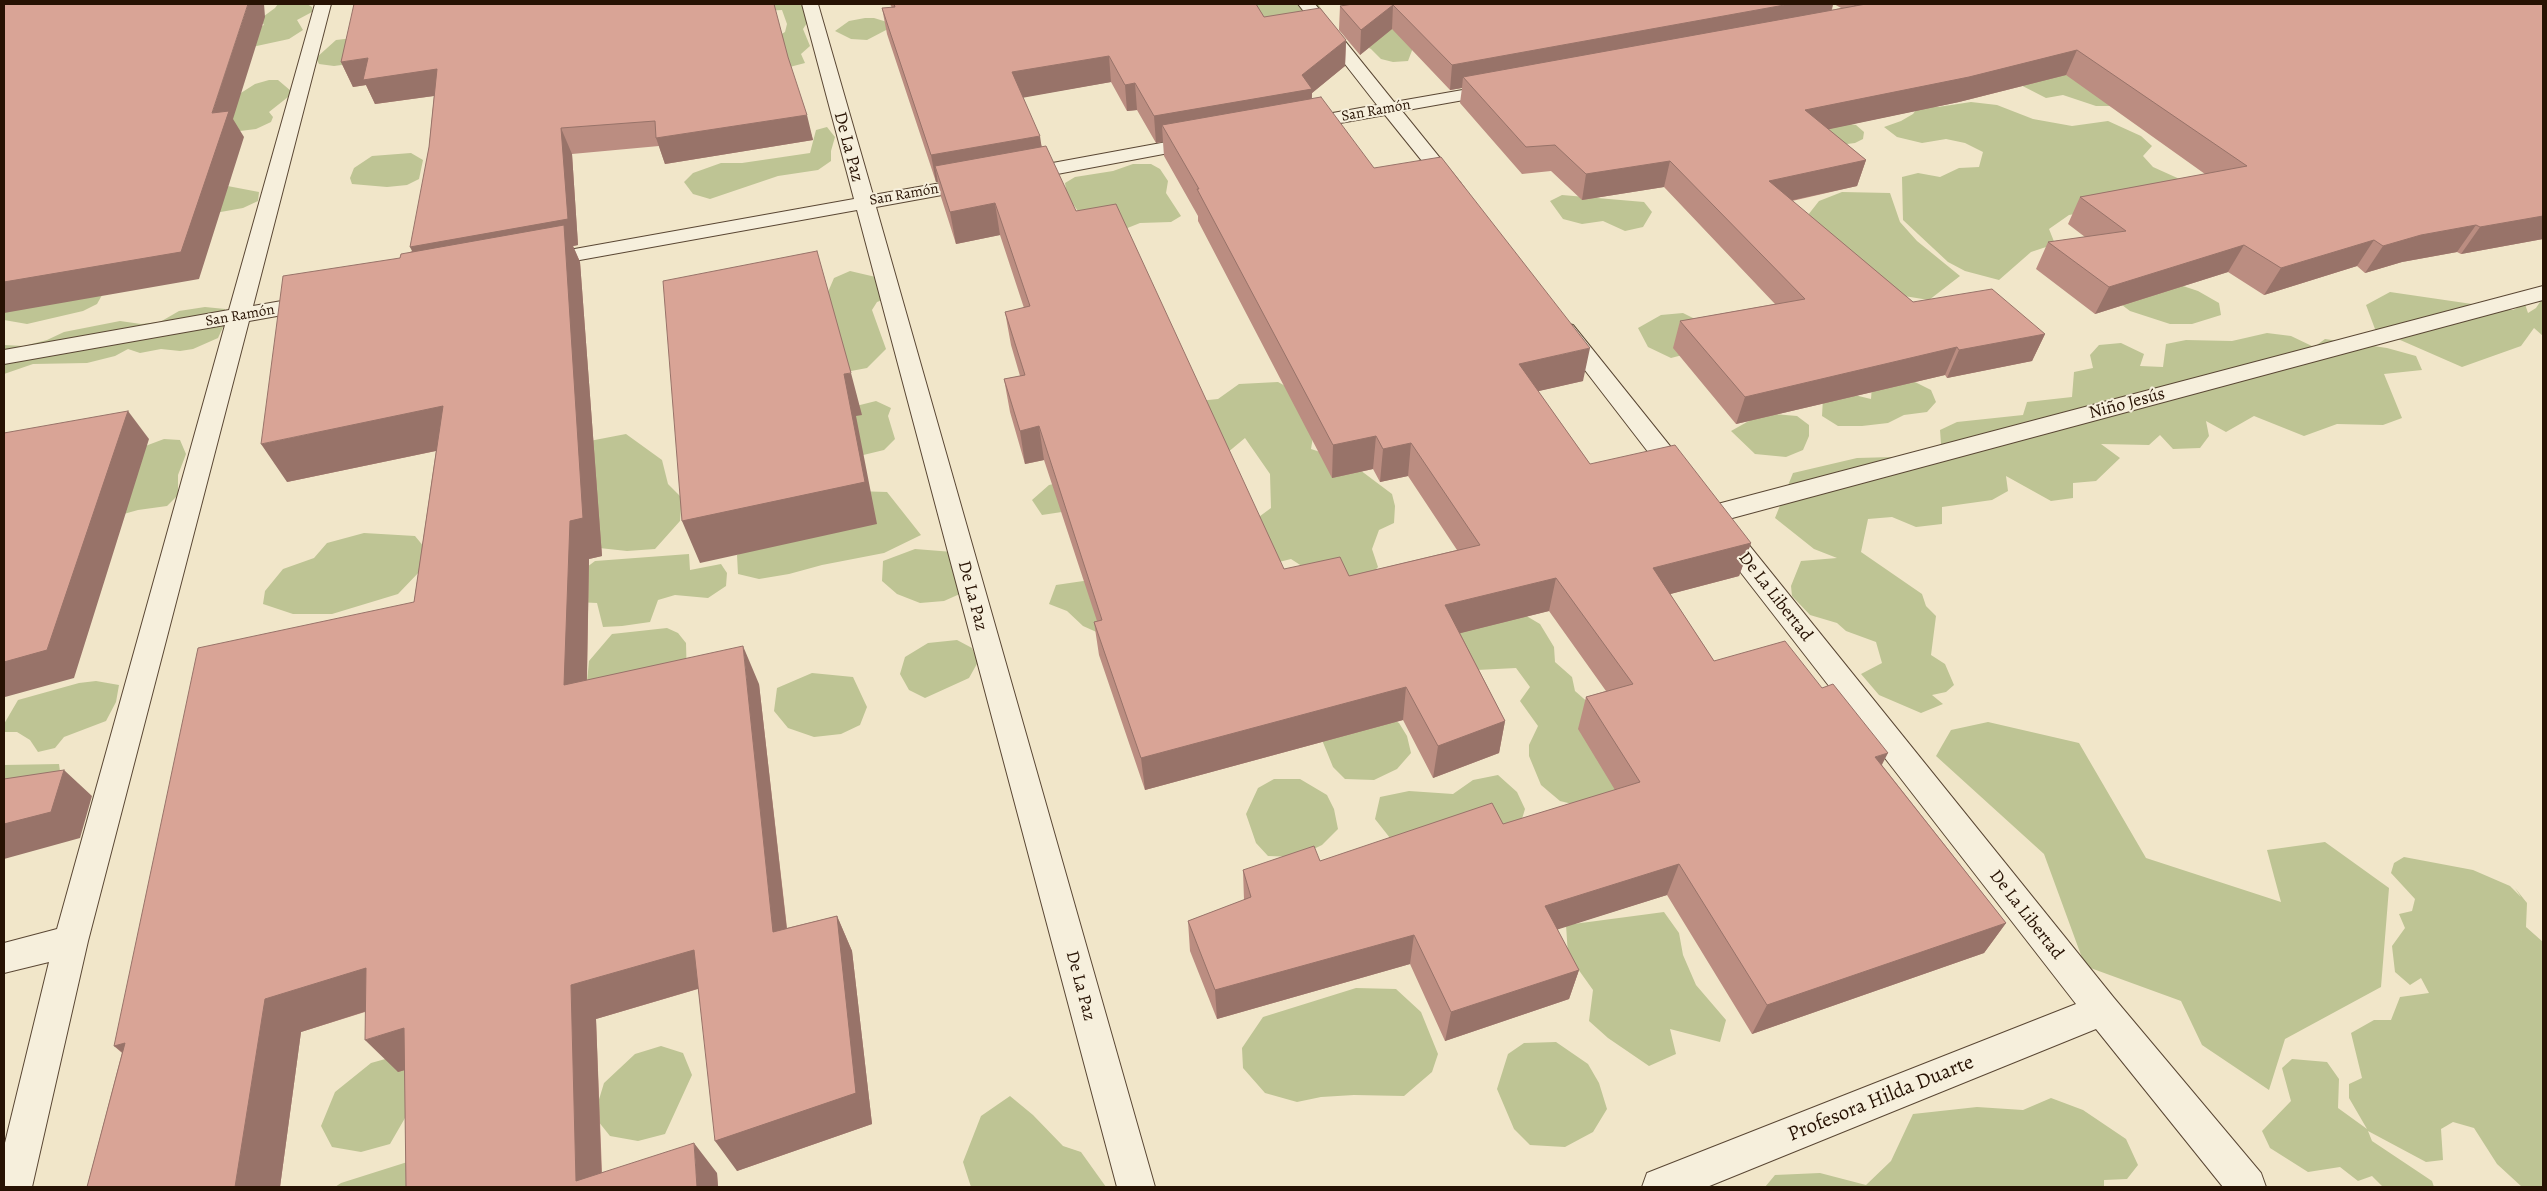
<!DOCTYPE html>
<meta charset="utf-8">
<style>
body{margin:0}
#map{position:relative;width:2547px;height:1191px;overflow:hidden;background:#f1e6c9;font-family:Alegreya,serif}
canvas{display:block}
.frame{position:absolute;inset:0;border:5px solid #271203;pointer-events:none}
</style>
<div id="map">
<canvas width="2547" height="1191"></canvas>
<div class="frame"></div>
</div>
<script>
const c = document.querySelector('canvas').getContext('2d');
c.lineJoin = 'round';
function fillPath(path, color) {
  c.fillStyle = color;
  c.fill(path, 'evenodd');
}
function poly(rows) {
  const path = new Path2D();
  for (const r of rows) {
    path.moveTo(r[0], r[1]);
    for (let i = 2; i < r.length; i += 2) path.lineTo(r[i], r[i + 1]);
  }
  return path;
}
function trace(path, color, width, dash) {
  c.strokeStyle = color;
  c.lineWidth = width;
  c.lineCap = dash ? 'butt' : 'round';
  c.setLineDash(dash || []);
  c.stroke(path);
}
function label(font, color, halo, rows, align = 'center') {
  c.font = font + ' Alegreya,serif';
  c.lineWidth = 4;
  c.setLineDash([]);
  c.textBaseline = 'middle';
  c.strokeStyle = halo;
  c.fillStyle = color;
  for (const [text, x, y, turn = 0] of rows) {
    c.save();
    c.translate(x, y);
    c.rotate((+turn || 0) * Math.PI / 180);
    c.textAlign = isNaN(turn) ? turn : align;
    if (halo) c.strokeText(text, 0, 0);
    c.fillText(text, 0, 0);
    c.restore();
  }
}
fillPath(poly([
 [278,4,307,4,312,7,312,12,297,20,303,30,289,39,252,47,242,34,264,25,260,19,275,8],
 [763,4,799,4,805,8,807,23,803,29,810,46,801,54,805,63,782,69,769,41,785,32,787,24,782,10,762,11],
 [1250,4,1318,4,1324,13,1264,30],
 [1374,4,1418,4,1416,40,1408,61,1393,62,1381,59,1371,49,1357,42],
 [865,18,874,18,887,22,888,29,867,40,851,39,835,31,849,21],
 [353,38,371,61,334,66,319,64,316,58,336,40],
 [2034,44,2122,106,2096,106,2063,95,2046,98,2007,78],
 [269,80,278,80,291,91,288,97,269,112,273,117,271,122,256,129,240,131,210,121,233,98,255,84],
 [1971,102,1997,105,2033,119,2072,126,2108,121,2141,136,2152,146,2143,156,2153,167,2184,181,2246,162,2125,205,2069,215,2049,229,2055,244,2031,252,1999,280,1965,271,1948,262,1903,220,1902,177,1918,173,1940,177,1959,168,1979,167,1983,152,1965,143,1946,139,1922,143,1897,137,1884,127,1901,121,1913,114,1919,106,1938,107],
 [1817,119,1856,125,1864,132,1863,139,1855,143,1839,145],
 [827,127,835,137,831,151,831,161,818,170,778,176,710,199,693,194,684,182,693,173,721,163,742,163,810,153,816,130],
 [411,153,423,160,419,179,407,185,387,187,352,184,350,178,354,168,372,156],
 [1133,164,1151,164,1160,169,1168,181,1166,193,1181,216,1171,222,1140,223,1120,231,1078,211,1067,196,1065,183,1075,177,1113,171],
 [217,184,259,192,258,201,243,208,215,213],
 [1842,192,1890,193,1900,222,1917,241,1960,276,1929,300,1904,296,1808,215,1819,201],
 [1562,195,1644,202,1652,212,1643,227,1625,231,1603,221,1582,224,1563,219,1550,201],
 [4,269,106,288,97,304,83,311,27,324,4,320],
 [850,271,897,282,899,294,877,302,872,310,886,349,867,368,835,374,828,292,834,278],
 [2162,279,2198,291,2219,303,2221,315,2192,324,2170,324,2130,311,2118,302],
 [2390,292,2513,310,2525,304,2528,313,2536,308,2542,299,2543,336,2534,328,2521,346,2462,367,2375,329,2366,305],
 [205,307,225,309,224,325,218,338,193,349,180,351,161,349,140,353,128,349,115,356,87,363,33,364,4,374,4,345,24,346,47,340,64,332,120,321,141,324,160,322,179,311],
 [1683,313,1701,322,1694,352,1671,358,1648,347,1638,328,1661,315],
 [2267,333,2291,336,2314,347,2325,339,2387,348,2416,356,2422,370,2384,374,2402,418,2383,425,2337,424,2304,436,2254,416,2226,432,2206,421,2209,436,2200,448,2173,449,2160,435,2149,445,2101,444,2120,458,2096,481,2073,483,2073,498,2051,501,2006,476,2008,491,1992,500,1942,507,1942,524,1916,527,1892,517,1868,519,1861,552,1922,594,1926,606,1936,616,1931,655,1945,664,1954,685,1946,692,1932,695,1943,704,1921,713,1879,695,1861,674,1882,663,1876,642,1846,631,1837,623,1810,615,1792,596,1791,586,1801,561,1837,558,1814,549,1775,518,1793,473,1857,458,1930,456,1941,444,1940,430,1957,422,2023,415,2027,402,2072,397,2074,372,2093,368,2090,355,2099,345,2121,343,2144,354,2140,366,2163,367,2166,344,2186,340,2232,341],
 [1913,381,1931,390,1936,402,1927,412,1904,415,1888,423,1862,426,1838,426,1822,416,1823,398,1842,392,1871,399,1872,386],
 [1278,382,1311,400,1315,425,1311,449,1348,461,1392,494,1395,506,1394,523,1379,530,1372,549,1378,567,1370,576,1343,581,1314,574,1291,559,1259,567,1248,525,1271,508,1270,474,1245,438,1227,453,1189,402,1218,399,1239,384],
 [876,401,891,408,888,416,895,439,884,450,855,457,844,409],
 [1763,413,1797,416,1809,425,1809,436,1803,450,1786,457,1755,454,1731,431],
 [626,434,662,460,668,484,682,498,680,521,655,549,627,551,590,547,579,443],
 [164,439,180,440,186,454,178,475,178,495,167,506,138,510,113,517,132,451],
 [1092,475,1075,510,1042,515,1032,500,1049,485],
 [855,491,887,492,921,535,884,553,822,565,789,574,759,579,738,574,737,555],
 [364,533,415,536,429,553,421,570,398,594,332,614,293,614,263,604,265,591,283,569,314,558,327,543],
 [915,549,953,552,962,593,944,601,920,603,897,594,882,581,883,561],
 [689,554,690,570,721,564,727,573,726,586,708,598,675,595,658,600,650,622,622,626,603,627,597,603,576,602,571,579,595,561],
 [1097,579,1101,634,1083,626,1067,611,1049,604,1056,585],
 [1518,611,1540,624,1554,647,1555,662,1572,677,1575,691,1599,712,1634,791,1593,809,1560,801,1541,785,1529,756,1529,745,1538,726,1520,701,1530,687,1516,668,1477,670,1457,640,1460,625],
 [667,628,678,633,686,643,687,683,587,682,589,661,612,634],
 [957,640,972,648,978,662,969,678,925,698,909,690,900,674,905,657,928,643],
 [812,673,853,677,867,707,860,725,841,734,814,737,788,728,774,711,777,688],
 [96,681,119,685,116,702,106,721,64,737,55,748,38,752,30,740,17,732,4,732,4,724,18,700,79,683],
 [1373,708,1399,723,1407,736,1411,753,1397,769,1374,780,1345,779,1333,767,1322,740],
 [1988,722,2079,743,2146,858,2281,902,2267,850,2325,842,2389,888,2381,987,2285,1039,2269,1090,2202,1045,2181,1001,2085,966,2044,854,1936,756,1951,730],
 [59,764,62,786,4,829,4,765],
 [1498,775,1517,792,1525,809,1517,835,1394,843,1375,819,1380,797,1409,791,1453,794,1473,780],
 [1274,779,1300,779,1327,795,1334,809,1338,829,1322,845,1297,857,1268,856,1256,843,1246,814,1258,788],
 [2404,857,2473,870,2510,886,2521,897,2515,888,2527,903,2526,927,2543,942,2543,1187,2522,1187,2497,1164,2474,1128,2453,1122,2441,1129,2443,1160,2426,1162,2368,1131,2372,1141,2432,1181,2434,1187,2383,1187,2372,1176,2358,1181,2340,1167,2308,1172,2270,1148,2262,1131,2291,1101,2282,1068,2292,1059,2327,1062,2339,1079,2338,1108,2367,1129,2349,1098,2349,1084,2362,1078,2351,1033,2374,1020,2391,1020,2400,997,2429,993,2421,978,2410,985,2395,972,2392,946,2405,928,2399,914,2412,911,2415,899,2391,873,2394,863],
 [1664,912,1679,933,1683,955,1696,985,1726,1020,1720,1042,1670,1029,1676,1054,1649,1066,1608,1038,1589,1021,1593,990,1568,955,1566,925],
 [1356,988,1396,989,1421,1012,1438,1054,1432,1072,1404,1096,1354,1095,1321,1097,1297,1102,1265,1093,1243,1068,1242,1048,1263,1017],
 [1556,1042,1588,1064,1599,1083,1607,1109,1593,1132,1565,1147,1530,1145,1514,1129,1497,1089,1508,1054,1524,1043],
 [661,1046,683,1053,692,1075,665,1134,638,1141,610,1136,594,1116,604,1083,635,1054],
 [396,1056,418,1063,405,1118,390,1144,361,1152,332,1147,321,1126,335,1092,371,1063],
 [1010,1096,1033,1115,1063,1146,1081,1152,1106,1187,971,1187,963,1162,981,1116],
 [2051,1098,2083,1110,2126,1139,2138,1165,2127,1179,2104,1180,2104,1187,1765,1187,1775,1175,1820,1173,1866,1185,1891,1161,1913,1114,1977,1107,2023,1110],
 [420,1158,437,1187,335,1187,341,1183]
]), '#bec494');
const minor = poly([
 [315,4,331,4,253,306,316,295,324,297,327,302,324,307,316,309,249,321,88,941,32,1187,4,1187,4,1147,49,962,4,973,4,943,57,929,225,325,4,364,4,350,229,310,315,4],
 [802,4,818,4,873,195,975,177,982,179,985,183,982,187,975,189,876,207,1155,1187,1117,1187,857,210,541,267,533,266,530,261,533,256,541,255,854,199,802,4],
 [1298,4,1315,4,1394,102,1497,84,1503,85,1506,89,1503,93,1402,111,1461,184,1464,188,1461,192,1447,192,1385,115,1301,130,1294,128,1292,124,1294,120,1377,105,1298,4],
 [1199,136,1206,138,1209,142,1206,146,1020,181,1013,179,1010,175,1013,171,1020,169,1199,136],
 [2543,286,2543,300,1710,524,1701,521,1697,515,1701,509,1710,506,2543,286],
 [1565,323,1573,325,1690,471,1694,477,1690,483,1681,486,1672,483,1554,330,1557,325,1565,323],
 [1723,522,1732,524,2114,998,2261,1173,2266,1187,2223,1187,2096,1029,1707,1187,1642,1187,1647,1173,2076,1004,1714,538,1710,531,1714,524,1723,522]
]);
trace(minor, '#5a4734', 2);
fillPath(minor, '#f6efdc');
fillPath(poly([
 [890,4,1256,4,1264,17,1346,40,1345,66,1312,93,1312,99,1374,168,1583,381,1538,391,1590,464,1751,543,1739,576,1670,594,1714,661,1882,765,2006,923,1984,953,1752,1034,1667,895,1557,929,1579,970,1569,999,1445,1041,1410,964,1217,1019,1190,951,1188,921,1244,900,1243,870,1320,861,1503,824,1615,790,1578,729,1586,697,1606,691,1549,611,1460,633,1505,721,1499,753,1433,778,1403,720,1145,790,1099,655,1094,622,1097,621,1044,460,1025,464,1010,412,1004,379,1020,376,1011,345,1005,312,1024,308,1000,235,956,244,941,197,938,182,936,182,887,34,882,8,892,8],
 [1111,82,1127,111,1137,110,1156,143,1163,142,1164,156,1198,216,1198,221,1332,478,1373,469,1380,482,1408,476,1457,550,1349,576,1284,569,1076,211,1042,147,1023,97],
 [1353,4,1833,4,1832,10,1841,8,1834,4,2543,4,2543,239,2461,254,2457,252,2402,262,2365,273,2357,266,2264,295,2228,272,2095,314,2036,269,2048,242,2085,237,2068,224,2080,197,2205,174,2066,75,1959,102,1828,129,1866,160,1857,186,1792,201,1913,302,2045,334,2032,361,1947,378,1945,375,1736,424,1673,348,1680,321,1775,304,1664,187,1582,200,1551,171,1522,174,1460,103,1462,88,1450,90,1392,29,1360,55,1339,30,1340,6],
 [341,62,789,62,813,140,665,164,659,146,572,154,578,245,573,246,580,262,602,556,589,559,587,680,759,684,787,928,837,916,852,951,872,1124,737,1171,698,989,596,1019,602,1172,717,1173,718,1187,406,1187,405,1070,398,1072,365,1012,301,1032,280,1187,87,1187,122,1053,114,1046,414,602,436,451,287,482,400,258,412,251,429,147,434,96,375,104,366,85,353,87]
]), '#bb8d81');
fillPath(poly([
 [248,4,264,4,265,17,233,119,244,137,199,279,4,313,4,282,212,113],
 [1790,4,1833,4,1829,20,1463,77,1462,88,1450,90,1452,65],
 [1855,4,1916,4,1851,15],
 [1393,5,1392,29,1360,55,1361,30],
 [1346,40,1345,66,1312,93,1311,115,1162,125,1163,142,1156,143,1154,116,1302,75],
 [2077,50,2066,75,1959,102,1797,136,1805,110],
 [1109,56,1111,82,1016,99,1012,72],
 [368,58,437,69,448,94,375,104,366,85,353,87,341,62],
 [1135,83,1137,110,1127,111,1125,85],
 [807,115,813,140,665,164,656,138],
 [561,128,572,154,578,245,573,246,580,262,602,556,589,559,586,722,564,685,423,273,410,247],
 [1040,136,1044,163,935,166,938,182,936,182,931,155],
 [1866,160,1857,186,1761,207,1769,181],
 [1670,161,1664,187,1582,200,1586,174],
 [995,203,1000,235,956,244,950,212],
 [2543,216,2543,239,2461,254,2480,227],
 [2476,225,2457,252,2402,262,2365,273,2383,246,2421,235],
 [2374,240,2357,266,2264,295,2281,268],
 [2244,245,2228,272,2095,314,2109,287],
 [2045,334,2032,361,1947,378,1959,350],
 [1957,347,1945,375,1736,424,1745,397],
 [1590,348,1583,381,1513,397,1519,364],
 [851,373,862,415,856,416,877,524,700,563,682,521,844,374],
 [443,406,464,445,287,482,261,444],
 [128,411,149,439,74,678,5,697,4,700,4,662],
 [1039,426,1044,460,1025,464,1020,431],
 [1376,436,1373,469,1332,478,1333,445],
 [1411,443,1408,476,1380,482,1383,449],
 [1751,543,1739,576,1644,601,1653,568],
 [1556,578,1549,611,1441,638,1445,605],
 [743,646,759,684,791,966,773,932],
 [1406,687,1403,720,1145,790,1141,758],
 [1505,721,1499,753,1433,778,1438,746],
 [1888,753,1872,784,1875,757],
 [64,770,92,796,80,838,4,859,4,824],
 [1679,864,1667,895,1537,936,1545,906],
 [837,916,852,951,872,1124,737,1171,715,1141],
 [2006,923,1984,953,1752,1034,1767,1005],
 [1414,935,1410,964,1217,1019,1215,990],
 [694,950,714,984,596,1019,602,1187,576,1181,571,985],
 [366,968,398,1001,301,1032,280,1187,235,1187,265,999],
 [1579,970,1569,999,1445,1041,1451,1012],
 [404,1028,436,1061,398,1072,365,1040],
 [125,1043,157,1079,114,1046],
 [694,1143,717,1173,718,1187,697,1187]
]), '#987369');
const building = poly([
 [4,4,248,4,212,113,229,111,181,252,4,282,4,4],
 [354,4,774,4,788,57,807,115,656,138,655,121,561,128,568,219,410,247,429,147,437,69,363,80,368,58,341,62,354,4],
 [894,4,1256,4,1264,17,1320,8,1346,40,1302,75,1312,89,1154,116,1135,83,1125,85,1109,56,1012,72,1040,136,931,155,882,8,895,7,894,4],
 [1353,4,1790,4,1452,65,1393,5,1361,30,1340,6,1353,4],
 [1866,4,2543,4,2543,216,2480,227,2476,225,2421,235,2383,246,2374,240,2281,268,2244,245,2109,287,2048,242,2126,231,2080,197,2247,166,2077,50,1969,77,1805,110,1866,160,1769,181,1913,302,1992,289,2045,334,1959,350,1957,347,1745,397,1680,321,1805,299,1670,161,1586,174,1555,145,1526,147,1463,77,1866,4],
 [1321,97,1374,168,1441,157,1590,348,1519,364,1590,464,1675,445,1751,543,1653,568,1714,661,1785,641,1822,688,1833,684,1888,753,1875,757,2006,923,1767,1005,1679,864,1545,906,1579,970,1451,1012,1414,935,1215,990,1188,921,1251,897,1243,870,1314,846,1320,861,1492,803,1503,824,1640,782,1586,697,1633,684,1556,578,1445,605,1505,721,1438,746,1406,687,1141,758,1094,622,1102,620,1039,426,1020,431,1004,379,1025,375,1005,312,1030,306,995,203,950,212,935,166,1046,146,1076,211,1116,204,1284,569,1340,557,1349,576,1480,545,1411,443,1383,449,1376,436,1333,445,1197,189,1199,189,1162,125,1321,97],
 [564,225,583,518,570,521,564,685,743,646,773,932,837,916,856,1093,715,1141,694,950,571,985,576,1181,694,1143,697,1187,406,1187,404,1028,365,1040,366,968,265,999,235,1187,87,1187,125,1043,114,1046,198,648,414,602,443,406,261,444,283,276,400,258,401,254,564,225],
 [817,251,851,373,844,374,865,482,682,521,663,281,817,251],
 [128,411,47,650,4,662,4,433,128,411],
 [64,770,51,812,4,824,4,779,64,770]
]);
fillPath(building, '#d9a496');
trace(building, '#987369', 1);
label('15px', '#271203', '#f6efdc', [
 ["San Ramón",1376,111,-10],
 ["San Ramón",904,195,-10],
 ["San Ramón",240,316,-10]
]);
label('18px', '#271203', '#f6efdc', [
 ["De La Paz",848,147,75],
 ["Niño Jesús",2127,404,-15],
 ["De La Paz",972,596,75],
 ["De La Libertad",1775,597,52],
 ["De La Libertad",2026,915,52],
 ["De La Paz",1080,986,75]
]);
label('21px', '#271203', '#f6efdc', [
 ["Profesora Hilda Duarte",1881,1099,-22]
]);
</script>
